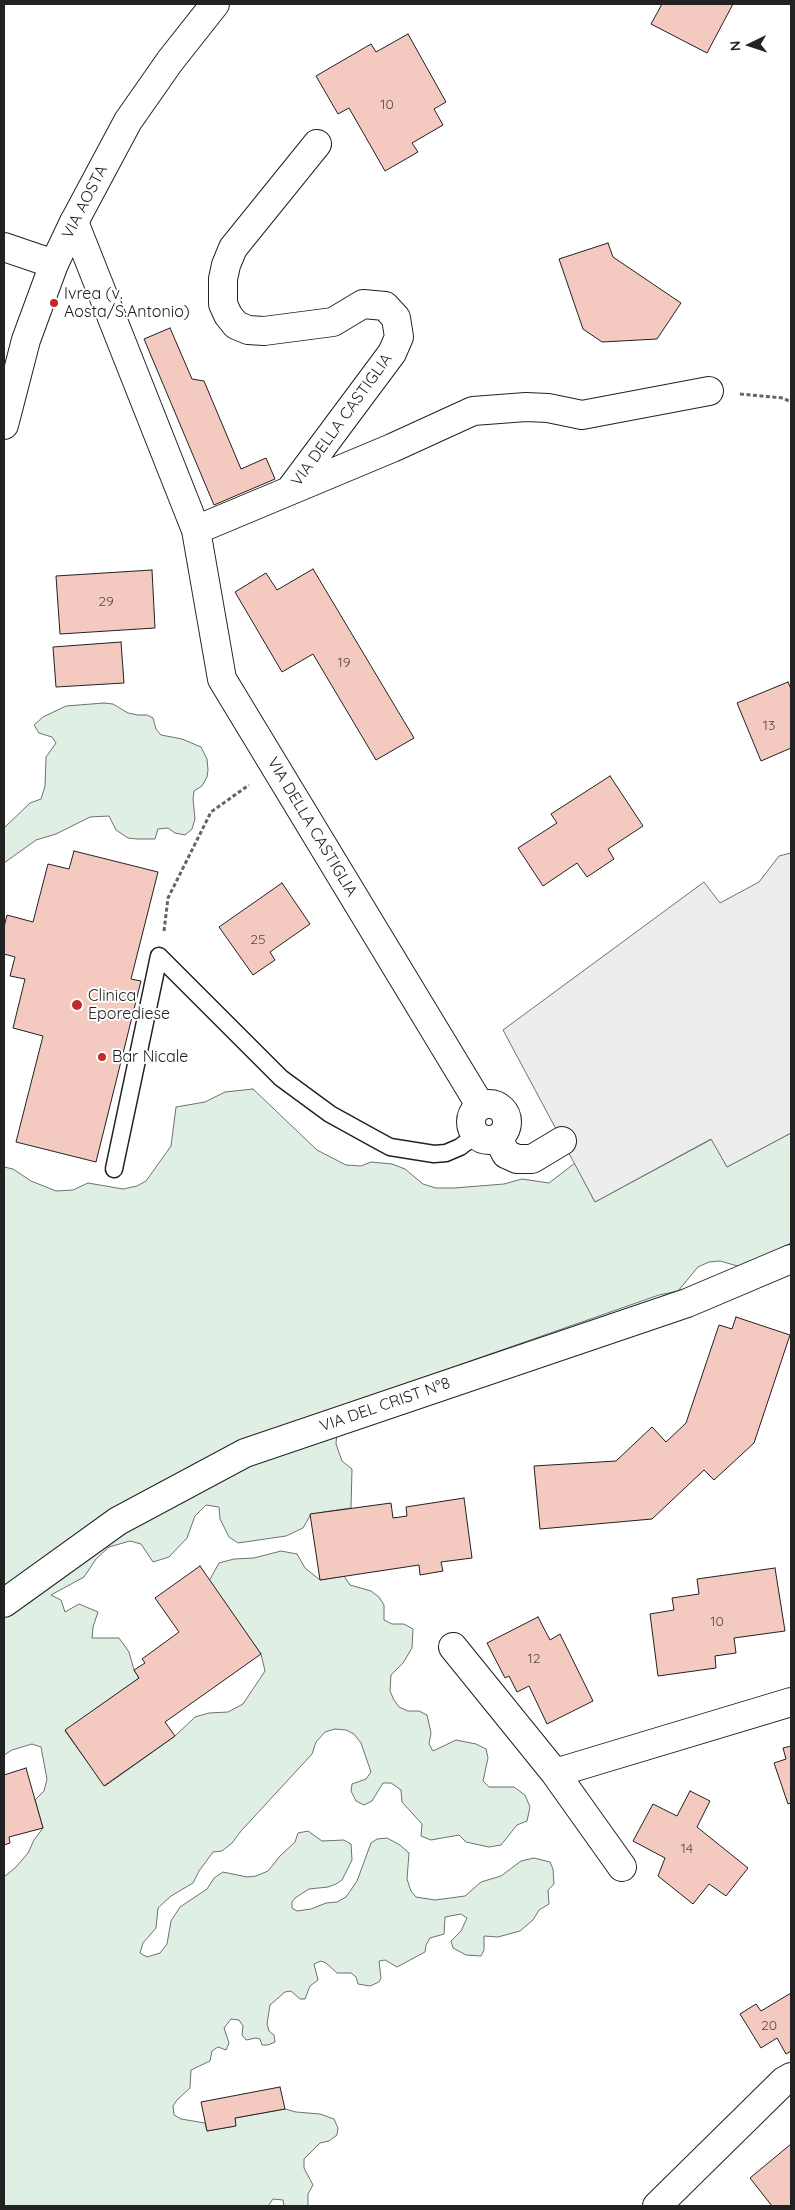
<!DOCTYPE html>
<meta charset="utf-8">
<style>
body{margin:0}
#map{position:relative;width:795px;height:2210px;overflow:hidden;background:#fff;font-family:Quicksand,sans-serif}
canvas{display:block}
.frame{position:absolute;inset:0;border:5px solid #222;pointer-events:none}
.north{position:absolute;left:725px;top:20px;width:50px;height:50px;-webkit-text-stroke:4px #fff;paint-order:stroke;rotate:266deg;font-size:14px;font-weight:700;line-height:20px;text-align:center;color:#222}
.north::after{content:'';display:block;margin:auto;width:18px;height:22px;background:#222;clip-path:polygon(50% 0,100% 100%,50% 72%,0 100%)}
</style>
<div id="map">
<canvas width="795" height="2210"></canvas>
<div class="frame"></div>
<div class="north">N</div>
</div>
<script>
const c = document.querySelector('canvas').getContext('2d');
c.lineJoin = 'round';
function fillPath(path, color) {
  c.fillStyle = color;
  c.fill(path, 'evenodd');
}
function poly(rows) {
  const path = new Path2D();
  for (const r of rows) {
    if (r.length === 3) {
      path.moveTo(r[0] + r[2], r[1]);
      path.arc(r[0], r[1], r[2], 0, 2 * Math.PI);
      continue;
    }
    path.moveTo(r[0], r[1]);
    for (let i = 2; i < r.length; i += 2) path.lineTo(r[i], r[i + 1]);
  }
  return path;
}
function trace(path, color, width, dash) {
  c.strokeStyle = color;
  c.lineWidth = width;
  c.lineCap = dash ? 'butt' : 'round';
  c.setLineDash(dash || []);
  c.stroke(path);
}
function label(font, color, halo, rows, align = 'center') {
  c.font = font + ' Quicksand,sans-serif';
  c.lineWidth = 4;
  c.setLineDash([]);
  c.textBaseline = 'middle';
  c.strokeStyle = halo;
  c.fillStyle = color;
  for (const [text, x, y, turn = 0] of rows) {
    c.save();
    c.translate(x, y);
    c.rotate((+turn || 0) * Math.PI / 180);
    c.textAlign = isNaN(turn) ? turn : align;
    if (halo) c.strokeText(text, 0, 0);
    c.fillText(text, 0, 0);
    c.restore();
  }
}
const green = poly([
 [104,703,113,704,128,713,138,715,147,715,153,718,156,729,161,735,182,739,201,747,207,759,208,770,207,777,202,786,194,791,193,799,195,819,192,829,185,835,175,833,168,828,158,829,155,839,137,839,128,838,116,830,109,816,90,817,56,834,36,840,4,863,4,828,30,803,41,799,45,786,46,757,56,743,52,737,39,733,34,725,43,717,66,706,104,703],
 [253,1089,317,1150,346,1165,361,1166,371,1162,392,1164,405,1169,423,1184,436,1188,454,1188,504,1184,522,1179,549,1183,575,1163,595,1202,712,1139,727,1167,791,1133,791,1243,741,1267,720,1261,709,1262,698,1267,678,1291,659,1295,239,1442,4,1588,4,1167,13,1169,31,1181,56,1191,73,1190,88,1183,123,1189,137,1186,146,1181,171,1146,176,1107,205,1102,225,1092,253,1089],
 [337,1433,336,1444,342,1461,352,1469,351,1508,311,1514,303,1528,286,1536,238,1543,229,1537,220,1519,219,1507,206,1505,195,1516,187,1538,169,1557,153,1562,141,1544,130,1541,109,1547,96,1559,84,1577,51,1595,61,1600,65,1612,79,1604,98,1612,93,1627,92,1638,119,1638,129,1652,134,1670,139,1678,65,1731,105,1786,175,1736,195,1717,209,1713,228,1712,243,1704,265,1671,261,1654,209,1581,219,1563,234,1559,254,1558,281,1551,297,1554,305,1568,320,1580,344,1576,350,1585,371,1591,379,1597,384,1605,384,1620,392,1624,404,1624,413,1629,412,1648,403,1663,391,1675,390,1691,394,1700,399,1707,408,1711,419,1711,427,1715,431,1733,429,1744,433,1751,456,1740,476,1744,486,1749,488,1758,483,1781,489,1787,514,1787,525,1795,530,1807,527,1821,517,1825,501,1845,489,1847,466,1842,459,1835,431,1840,421,1836,422,1824,402,1802,401,1790,391,1783,383,1783,372,1801,364,1805,356,1801,351,1791,352,1784,366,1779,371,1772,361,1743,354,1734,346,1730,335,1729,325,1732,316,1742,312,1754,241,1831,232,1843,222,1851,213,1852,199,1871,193,1883,171,1896,158,1908,156,1928,143,1943,140,1953,147,1957,160,1953,167,1944,171,1921,180,1907,207,1889,214,1878,223,1872,247,1877,256,1876,268,1871,280,1856,295,1842,298,1833,308,1831,322,1841,344,1840,351,1844,352,1860,342,1880,336,1884,328,1887,309,1889,295,1898,292,1902,292,1908,297,1911,311,1909,326,1903,337,1902,346,1897,357,1881,371,1843,377,1839,387,1838,400,1845,409,1853,407,1879,411,1891,416,1897,435,1900,465,1896,481,1882,501,1876,521,1861,534,1858,550,1862,553,1869,554,1884,548,1890,549,1904,539,1910,533,1920,520,1931,498,1937,484,1936,484,1950,481,1956,466,1955,453,1948,451,1941,461,1931,467,1918,461,1914,445,1917,444,1934,430,1938,426,1945,425,1952,397,1967,385,1960,379,1961,381,1978,379,1982,370,1986,358,1984,356,1977,351,1973,337,1973,326,1963,321,1961,314,1964,318,1980,310,1986,305,1999,300,1999,291,1991,285,1992,270,2005,267,2024,269,2031,274,2035,275,2042,268,2045,262,2045,260,2039,256,2038,246,2040,242,2035,243,2026,239,2020,231,2019,224,2028,229,2043,226,2050,218,2047,212,2051,210,2061,191,2070,190,2088,177,2100,173,2106,174,2115,181,2119,205,2123,207,2131,235,2126,235,2118,285,2109,296,2112,320,2114,334,2119,338,2128,337,2135,329,2141,320,2143,304,2159,304,2168,313,2185,308,2194,308,2204,307,2206,284,2206,283,2200,273,2199,268,2206,4,2206,4,1877,16,1867,28,1853,34,1840,43,1828,35,1800,44,1791,47,1779,41,1747,32,1744,12,1750,4,1755,4,1616,139,1521,248,1462,337,1433]
]);
fillPath(green, '#e0efe3');
trace(green, '#6f6f6f', 1);
const parking = poly([
 [791,853,791,1133,727,1167,711,1139,595,1202,503,1030,704,882,720,903,759,882,779,856,791,853]
]);
fillPath(parking, '#ededed');
trace(parking, '#6f6f6f', 1);
const building = poly([
 [662,4,733,4,707,53,651,24,662,4],
 [408,34,446,102,434,109,443,125,412,143,418,152,385,171,349,108,338,114,316,76,371,44,376,52,408,34],
 [608,243,613,257,681,303,657,339,602,342,583,329,559,259,608,243],
 [170,328,192,379,204,381,241,469,266,458,275,479,214,505,144,339,170,328],
 [313,569,414,738,376,760,313,654,282,672,235,592,266,573,277,590,313,569],
 [152,570,155,628,60,634,56,576,152,570],
 [121,642,124,683,56,687,53,647,121,642],
 [788,682,791,689,791,748,761,761,737,703,788,682],
 [610,776,643,826,608,849,614,859,587,877,577,863,543,886,518,848,557,823,551,814,610,776],
 [74,851,158,872,131,979,141,981,96,1162,16,1142,43,1036,13,1028,25,979,10,976,15,957,4,954,4,927,7,915,33,922,48,864,69,869,74,851],
 [282,883,310,924,270,952,275,960,253,975,219,927,282,883],
 [736,1317,790,1335,754,1443,714,1480,704,1470,652,1519,540,1529,534,1466,616,1461,652,1427,666,1442,686,1423,719,1325,732,1329,736,1317],
 [464,1498,472,1558,441,1562,443,1571,420,1575,419,1565,320,1580,310,1514,391,1503,393,1518,407,1516,406,1507,464,1498],
 [200,1566,261,1654,165,1722,175,1736,104,1786,65,1730,139,1678,134,1670,145,1663,142,1659,179,1632,155,1598,200,1566],
 [775,1568,785,1631,734,1638,736,1653,715,1656,716,1668,658,1676,650,1614,674,1610,672,1598,699,1594,697,1579,775,1568],
 [538,1617,550,1640,560,1634,593,1701,547,1724,529,1686,517,1692,509,1676,505,1678,487,1643,538,1617],
 [791,1746,791,1803,788,1804,774,1763,786,1759,783,1748,791,1746],
 [26,1768,43,1828,9,1837,10,1843,4,1845,4,1775,26,1768],
 [690,1791,710,1801,697,1827,748,1868,726,1896,709,1884,693,1904,658,1876,665,1858,633,1841,653,1804,677,1816,690,1791],
 [791,1993,791,2051,786,2054,777,2038,761,2048,740,2014,756,2004,761,2011,791,1993],
 [280,2087,285,2109,235,2118,236,2126,207,2131,201,2102,280,2087],
 [791,2144,791,2206,772,2206,750,2178,791,2144]
]);
fillPath(building, '#f3c9c0');
trace(building, '#222', 1);
const lane = poly([
 [114,1169,159,956,281,1078,330,1114,368,1135,390,1147,434,1154,446,1153,460,1147,476,1135]
]);
const street = poly([
 [74,222,196,530,392,448,473,411,526,407,548,408,582,415,709,391],
 [4,247,54,264],
 [290,490,392,353,399,337,396,318,385,306,363,304,333,322,264,331,248,330,236,325,228,315,223,304,223,279,226,265,233,248,317,144],
 [196,530,222,679,480,1105],
 [489,1122,18],
 [498,1138,506,1154,517,1159,532,1159,562,1141],
 [4,1603,118,1521,245,1453,687,1303,791,1259],
 [453,1647,555,1773,791,1702],
 [555,1773,622,1867],
 [657,2206,784,2081,791,2077]
]);
const primary = poly([
 [4,425,26,340,54,264,74,222,128,121,170,61,215,4]
]);
trace(lane, '#222', 19);
trace(street, '#222', 30);
trace(primary, '#222', 30);
trace(poly([
 [740,394,783,398,791,402],
 [164,931,168,898,211,812,249,785]
]), '#646464', 3, [4, 2.5]);
trace(lane, '#fff', 16);
trace(street, '#fff', 28);
trace(primary, '#fff', 28);
for (const [x, y, r, color] of [
 [54,303,5,"#c62828"],
 [77,1005,6,"#c62828"],
 [102,1057,5,"#c62828"]
]) {
  const dot = new Path2D();
  dot.arc(x, y, r, 0, 2 * Math.PI);
  c.fillStyle = color;
  c.fill(dot);
  trace(dot, '#fff', 2);
}
label('14px', '#564c4a', null, [
 ["10",387,105],
 ["29",106,602],
 ["19",344,663],
 ["13",769,726],
 ["25",258,940],
 ["10",717,1622],
 ["12",534,1659],
 ["14",687,1849],
 ["20",769,2026]
]);
label('16px', '#222', '#fff', [
 ["VIA AOSTA",85,202,-63],
 ["VIA DELLA CASTIGLIA",342,420,-54],
 ["VIA DELLA CASTIGLIA",312,827,59],
 ["VIA DEL CRIST N°8",385,1405,-19]
]);
label('16px', '#222', '#fff', [
 ["Ivrea (v.",64,294],
 ["Aosta/S.Antonio)",64,312],
 ["Clinica",88,996],
 ["Eporediese",88,1014],
 ["Bar Nicale",112,1057]
], 'left');
</script>
